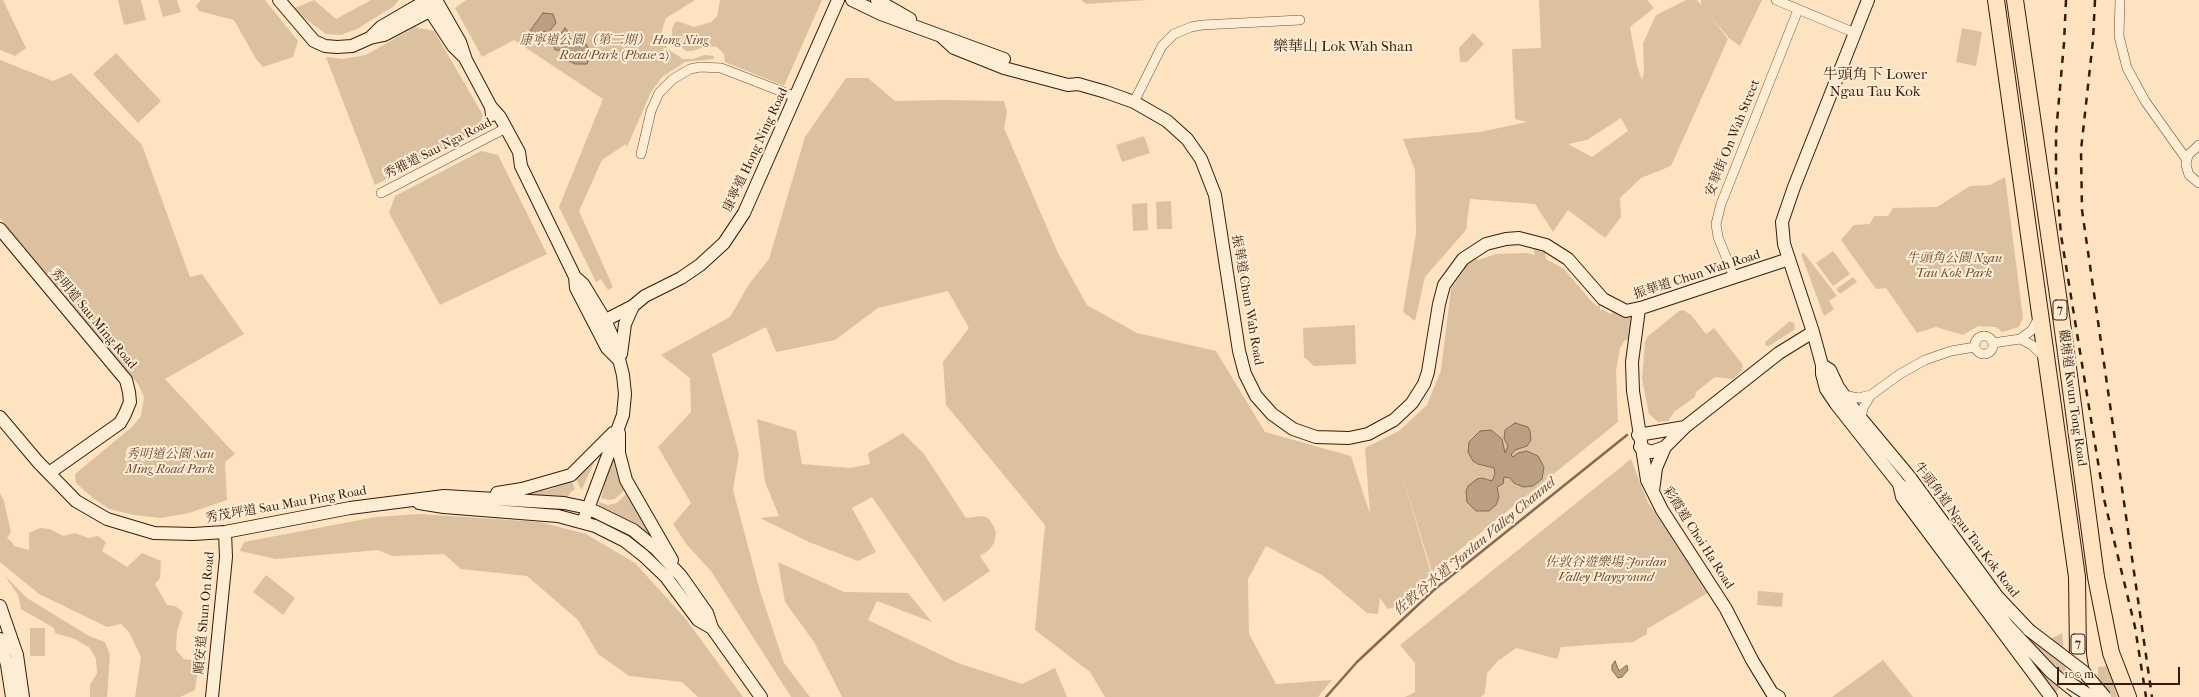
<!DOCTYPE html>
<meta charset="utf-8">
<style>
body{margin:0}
#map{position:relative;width:2199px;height:697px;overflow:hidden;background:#fde3bf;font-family:"IM FELL French Canon",serif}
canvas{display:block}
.scale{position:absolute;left:2057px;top:667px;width:123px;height:18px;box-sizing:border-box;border:2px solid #391b0d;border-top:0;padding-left:5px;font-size:12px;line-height:14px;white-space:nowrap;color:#391b0d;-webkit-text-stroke:3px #feedd5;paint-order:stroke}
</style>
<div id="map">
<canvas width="2199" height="697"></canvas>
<div class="scale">100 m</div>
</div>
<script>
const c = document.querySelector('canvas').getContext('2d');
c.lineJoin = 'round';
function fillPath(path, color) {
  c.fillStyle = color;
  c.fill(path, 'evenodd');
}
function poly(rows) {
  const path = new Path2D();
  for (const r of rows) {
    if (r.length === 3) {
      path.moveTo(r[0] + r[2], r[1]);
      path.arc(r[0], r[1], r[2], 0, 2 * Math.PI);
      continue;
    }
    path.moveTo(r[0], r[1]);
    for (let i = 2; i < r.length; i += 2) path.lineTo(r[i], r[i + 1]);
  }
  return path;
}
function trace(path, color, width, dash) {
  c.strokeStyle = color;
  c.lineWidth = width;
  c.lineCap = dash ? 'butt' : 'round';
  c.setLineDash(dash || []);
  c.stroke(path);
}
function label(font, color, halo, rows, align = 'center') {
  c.font = font + ' "IM FELL French Canon","Noto Serif TC",serif';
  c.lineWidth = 4;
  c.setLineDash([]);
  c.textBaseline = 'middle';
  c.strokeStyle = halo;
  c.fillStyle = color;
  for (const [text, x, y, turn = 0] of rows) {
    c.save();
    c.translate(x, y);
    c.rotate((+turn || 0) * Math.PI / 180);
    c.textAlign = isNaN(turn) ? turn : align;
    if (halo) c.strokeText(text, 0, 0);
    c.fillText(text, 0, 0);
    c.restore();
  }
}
fillPath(poly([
 [0,0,3,0,26,48,15,56,0,50],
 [118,0,141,0,146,20,124,25],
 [158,0,177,0,181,12,163,17],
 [201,0,265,0,298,41,293,57,263,67,256,59,234,20,199,11,196,6],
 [314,0,336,19,371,0,399,0,394,6,357,29,341,35,326,34,300,15,295,8],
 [466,0,695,0,666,18,661,34,663,42,668,49,683,59,693,59,705,55,714,56,714,59,685,62,662,77,651,92,627,147,626,144,602,160,579,211,613,287,608,290,601,279,596,282,559,207,603,99,514,40,482,57,455,8],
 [720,0,822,0,784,86,725,62,724,54,717,47,706,46,693,51,686,51,675,42,672,38,672,29,674,24,677,21,694,27,711,22,717,16],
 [1081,0,1148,0,1086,4],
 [1539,0,1647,0,1654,8,1630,27,1637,66,1642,80,1644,72,1643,43,1656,15,1686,0,1697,0,1701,5,1701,0,1762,0,1740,46,1729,38,1710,16,1728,39,1671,166,1641,178,1620,198,1621,217,1605,238,1568,210,1553,232,1535,204,1470,199,1466,230,1425,277,1415,321,1403,312,1416,234,1415,170,1403,139,1480,132,1527,122,1515,119,1512,49,1541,48],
 [1621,118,1628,131,1592,157,1568,144,1587,140],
 [415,27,434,31,483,115,476,135,375,185,326,57,342,59,366,55],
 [1962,28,1982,32,1976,66,1956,62],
 [1473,33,1484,44,1467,62,1460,62,1459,48],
 [116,53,161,101,138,123,93,74],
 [0,60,53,81,71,73,142,145,190,277,202,274,244,334,165,379,235,454,225,462,227,500,189,513,161,518,134,515,109,509,93,498,76,483,75,474,132,427,141,416,144,397,138,384,0,218],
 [846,78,868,78,895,101,945,100,1004,101,1007,112,1004,128,1058,253,1087,305,1137,333,1216,351,1265,432,1351,456,1370,514,1365,448,1399,431,1427,405,1441,370,1451,289,1464,270,1465,261,1473,256,1478,260,1496,254,1527,253,1535,255,1532,244,1545,249,1546,259,1564,269,1591,301,1597,306,1600,304,1600,311,1602,309,1610,314,1620,307,1630,318,1636,341,1625,340,1620,348,1616,371,1618,422,1432,572,1401,472,1431,573,1399,606,1388,609,1380,598,1378,614,1367,613,1322,575,1266,546,1248,579,1249,634,1276,684,1332,680,1318,697,1105,697,1090,672,1035,630,1045,525,946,405,943,362,969,328,948,291,878,308,835,340,776,352,766,327,712,354,739,454,733,490,760,591,784,663,810,697,791,697,711,571,687,545,673,524,691,503,658,447,691,412,690,378,661,355,730,317,749,284,769,259,805,137],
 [1144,136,1150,153,1122,162,1116,145],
 [481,151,498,155,547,254,440,305,389,213,395,196],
 [2005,177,2023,318,2019,327,2002,332,1996,327,1978,326,1963,335,1936,327,1917,333,1886,288,1876,289,1841,240,1854,225,1870,224,1874,216,1888,216,1893,208,1937,207,1970,186,1990,185],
 [1171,201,1172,229,1157,229,1156,202],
 [1147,203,1148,230,1133,231,1132,204],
 [1833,251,1850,274,1833,286,1816,263],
 [1804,253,1837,296,1829,301,1834,309,1824,316,1801,254],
 [1244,260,1247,298,1243,299,1238,261],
 [1853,277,1857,282,1840,294,1836,289],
 [1683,310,1691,315,1706,334,1714,328,1743,365,1742,371,1733,379,1715,377,1696,392,1695,397,1675,411,1668,421,1658,422,1649,414,1642,379,1645,342,1647,337,1679,311],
 [1790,321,1795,324,1794,330,1769,346,1766,346,1765,342],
 [1355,325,1356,364,1314,366,1304,357,1303,328],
 [757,419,796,431,802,464,850,468,870,464,868,453,903,433,924,454,966,518,982,516,988,518,993,525,996,533,994,543,989,550,980,556,990,571,944,602,872,497,852,508,876,552,858,561,809,542,760,518,779,516,765,482],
 [615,449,626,489,615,499,608,500,601,498],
 [597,456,582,489,581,489,575,477],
 [1631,459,1648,503,1702,576,1711,591,1647,629,1647,634,1633,642,1561,647,1557,659,1516,648,1498,661,1487,673,1485,693,1481,697,1405,697,1415,692,1415,663,1400,645],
 [571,480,575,489,570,493,567,499,522,495,551,489],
 [628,492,658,543,599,507,599,502,608,505,617,503],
 [0,493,4,501,11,532,7,538,12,542,14,546,29,550,29,533,40,528,50,529,63,536,75,533,88,538,98,536,106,542,102,551,127,567,142,553,161,561,160,578,155,584,167,605,175,606,183,612,177,632,176,650,184,659,199,661,195,690,180,697,135,697,141,657,129,632,121,624,107,627,39,594,0,562],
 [419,514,540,522,586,534,635,563,685,618,743,697,698,697,682,682,629,676,598,654,578,620,527,576,461,569,444,554,392,556,378,550,276,559,240,551,244,542,376,517],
 [778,562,844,592,908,593,932,622,877,601,868,620,958,663,1022,684,1055,668,1067,697,842,697,814,642,785,602],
 [266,575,295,598,283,615,253,592],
 [5,576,27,598,89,636,105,642,110,655,107,697,90,697,90,685,97,673,96,659,90,648,75,639,55,633,54,628,21,609,18,595],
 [1758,591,1783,593,1782,607,1757,605],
 [1993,612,2062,685,2054,694],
 [2027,626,2047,641,2062,633,2067,678,2021,631],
 [30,628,45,628,45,656,30,656],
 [1883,660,1913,697,1832,697],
 [2108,666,2110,669,2117,697,2109,697,2098,682,2098,667]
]), '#dcc1a1');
const water = poly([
 [543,13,553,14,556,23,548,33,544,31,541,36,532,37,529,32,543,13],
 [565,28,577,42,586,44,591,53,587,64,575,64,567,60,565,53,561,50,555,50,553,44,565,28],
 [1515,423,1528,427,1530,431,1531,440,1527,446,1515,450,1511,455,1513,457,1518,453,1527,451,1538,456,1544,467,1542,479,1533,486,1523,487,1514,483,1510,478,1504,477,1503,484,1497,487,1499,497,1496,505,1489,511,1476,511,1467,502,1466,491,1468,486,1477,479,1482,478,1492,481,1495,474,1494,468,1478,464,1473,461,1468,452,1469,442,1480,431,1491,430,1502,439,1505,453,1508,446,1504,438,1505,430,1515,423],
 [1615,661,1619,671,1627,665,1628,670,1622,677,1618,678,1612,670,1612,665,1615,661]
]);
fillPath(water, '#ba9f82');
trace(water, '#866a53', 1);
trace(poly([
 [1326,697,1357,662,1435,589,1627,435]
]), '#866a53', 2.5);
const street = poly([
 [1776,0,1855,33],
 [2120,0,2119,36,2127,68,2145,101,2187,160],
 [1134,102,1162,46,1174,34,1191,27,1202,25,1300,20],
 [2199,145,2188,155,2186,165,2189,175,2199,183],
 [641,154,651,111,659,93,673,79,690,69,700,67,721,68,796,97],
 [381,193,506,128],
 [1734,277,1718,237,1716,224,1721,204,1798,10],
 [1984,345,9],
 [2020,339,2032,345,2044,357],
 [1993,343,2020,339,2032,330,2040,316],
 [1844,395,1858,398,1871,395,1900,374,1925,360,1951,351,1975,347],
 [1861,419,1863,408,1871,395]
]);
const secondary = poly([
 [279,0,314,41,325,46,337,47,352,46,370,38,384,35,439,6],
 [423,0,453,46,463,56],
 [436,0,460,42,466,60,491,107,492,115],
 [852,0,881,14,1004,59],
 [877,0,910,19],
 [1868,0,1794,187,1782,222,1784,244,1813,332,1822,365,1822,374,1826,389,1836,404,1899,484,1909,493,2007,625,2051,672,2077,693],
 [942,37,954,48,1004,68,1068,85,1078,84,1106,92,1134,102,1167,121,1187,139,1201,159,1215,195,1239,351,1245,374,1256,396,1272,414,1293,429,1316,437,1349,438,1368,434,1394,420,1412,403,1424,384,1428,372,1439,304,1444,285,1463,259,1486,244,1506,239,1519,238,1546,245,1568,259,1603,299,1626,311,1644,307,1789,259],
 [370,38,381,27,424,2,431,0],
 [491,107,500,117,519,152,521,166,575,277,583,284,605,320,615,343,623,375,625,394,623,415,583,522],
 [0,229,126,380,129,392,130,402,125,414,120,423,49,473],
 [575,277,576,288,607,348,619,360],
 [1639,309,1632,362,1633,391,1647,480,1662,510,1726,609,1752,660,1772,693,1779,697],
 [596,325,633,306,645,296,681,278,700,265,724,243,744,213,838,0],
 [621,354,625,324,633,306],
 [1822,365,1830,370,1838,387,1859,416,1909,476,1997,596,2029,630],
 [0,417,38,462,76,501,107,519,154,533,193,534,225,532,350,508,444,496,564,503,588,508,633,530,655,548,681,576,707,613,712,628,761,697],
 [619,433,619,453,626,480,672,560],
 [1638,435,1685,427],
 [1640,447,1651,452,1665,447,1685,427,1779,353,1813,332],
 [1899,484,1902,497,2051,697],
 [1653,491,1656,468,1665,447],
 [497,493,522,489,571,475,613,433],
 [419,503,444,507,558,516,595,526,625,541,644,556,666,577,698,620,712,628],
 [0,606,17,655,23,697],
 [0,639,7,665,12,697],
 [212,697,226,557,225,532]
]);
const highway = poly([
 [1996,0,2077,577,2078,655,2085,697],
 [2015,0,2062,323,2096,577,2111,653,2128,697]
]);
trace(street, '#6a4d3a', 10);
trace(secondary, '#391b0d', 14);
trace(highway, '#391b0d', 18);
trace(street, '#feedd5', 9);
trace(secondary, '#feedd5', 12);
trace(highway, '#fde3bf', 16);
trace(poly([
 [2066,0,2064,43,2056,133,2056,175,2061,235,2104,499,2135,627,2146,697],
 [2095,0,2093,40,2081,150,2082,210,2152,697]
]), '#391b0d', 2.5, [7, 7]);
const secondaryBridge = poly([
 [2029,630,2084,672,2105,697],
 [2070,683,2092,697]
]);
trace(secondaryBridge, '#391b0d', 14, []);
trace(secondaryBridge, '#feedd5', 12);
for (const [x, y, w] of [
 [2060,310,14],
 [2078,644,14]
]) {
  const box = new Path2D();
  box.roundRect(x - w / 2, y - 10, w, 20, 3);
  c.fillStyle = '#feedd5';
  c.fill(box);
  trace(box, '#391b0d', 1);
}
label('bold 12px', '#391b0d', null, [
 ["7",2060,310],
 ["7",2078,644]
]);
label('italic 13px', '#6a4d39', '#feedd5', [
 ["康寧道公園（第二期） Hong Ning",614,41],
 ["Road Park (Phase 2)",614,56],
 ["牛頭角公園 Ngau",1954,259],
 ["Tau Kok Park",1954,274],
 ["秀明道公園 Sau",170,455],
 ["Ming Road Park",170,470],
 ["佐敦谷遊樂場 Jordan",1606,563],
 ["Valley Playground",1606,578]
]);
label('13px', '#391b0d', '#feedd5', [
 ["安華街 On Wah Street",1733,138,-68],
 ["秀雅道 Sau Nga Road",438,149,-27],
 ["康寧道 Hong Ning Road",756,150,-65],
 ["振華道 Chun Wah Road",1697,275,-18],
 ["振華道 Chun Wah Road",1247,300,80],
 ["秀明道 Sau Ming Road",93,319,50],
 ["觀塘道 Kwun Tong Road",2072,398,82],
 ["秀茂坪道 Sau Mau Ping Road",286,505,-10],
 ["牛頭角道 Ngau Tau Kok Road",1966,530,53],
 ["彩霞道 Choi Ha Road",1698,538,57],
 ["順安道 Shun On Road",205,613,-85]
]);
label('italic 14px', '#664936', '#feedd5', [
 ["佐敦谷水道 Jordan Valley Channel",1475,547,-40]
]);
label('15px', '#391b0d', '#feedd5', [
 ["樂華山 Lok Wah Shan",1343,47],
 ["牛頭角下 Lower",1875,75],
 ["Ngau Tau Kok",1875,92]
]);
</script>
